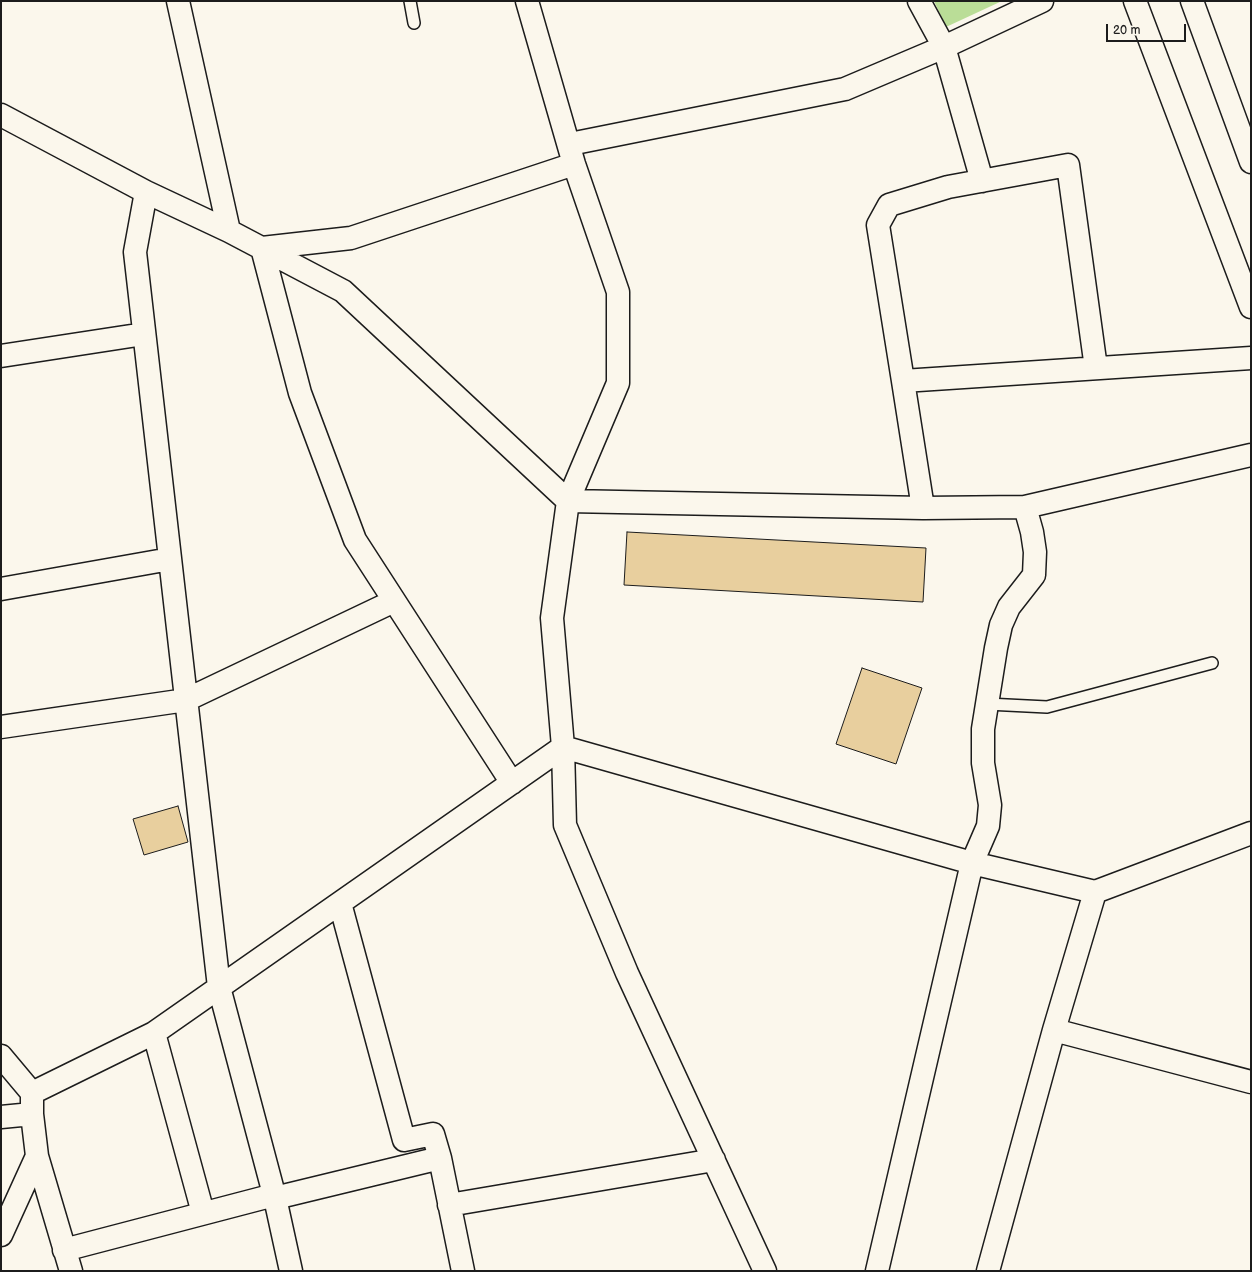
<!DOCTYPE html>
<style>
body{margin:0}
#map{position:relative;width:1252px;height:1272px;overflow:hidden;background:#fbf7ec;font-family:"Balsamiq Sans",sans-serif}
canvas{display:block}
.frame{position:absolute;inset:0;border:2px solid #1c1c1c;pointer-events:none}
.scale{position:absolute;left:1106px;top:24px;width:80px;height:18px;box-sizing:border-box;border:2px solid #1c1c1c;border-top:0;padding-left:5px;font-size:12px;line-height:14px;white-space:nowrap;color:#1c1c1c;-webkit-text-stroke:3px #fbf7ec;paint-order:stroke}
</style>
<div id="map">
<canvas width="1252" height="1272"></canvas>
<div class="frame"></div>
<div class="scale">20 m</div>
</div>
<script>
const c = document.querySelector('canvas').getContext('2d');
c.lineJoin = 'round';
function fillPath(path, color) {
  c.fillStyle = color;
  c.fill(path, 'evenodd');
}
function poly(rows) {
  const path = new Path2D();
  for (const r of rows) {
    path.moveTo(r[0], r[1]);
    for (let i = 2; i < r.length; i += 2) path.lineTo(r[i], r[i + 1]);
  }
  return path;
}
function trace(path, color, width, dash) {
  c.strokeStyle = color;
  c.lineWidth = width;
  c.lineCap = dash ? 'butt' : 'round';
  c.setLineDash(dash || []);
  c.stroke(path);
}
fillPath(poly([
 [934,1,1002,1,946,27]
]), '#badd97');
const building = poly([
 [627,532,926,548,923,602,624,585,627,532],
 [862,668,922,688,896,764,836,744,862,668],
 [178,806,188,842,144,855,133,819,178,806]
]);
fillPath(building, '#e8cf9e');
trace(building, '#1c1c1c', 1);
const lane = poly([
 [410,1,414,23],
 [987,704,1047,707,1212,663]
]);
const street = poly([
 [178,1,229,231],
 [527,1,574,164,618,292,618,383,568,501,552,618,563,747,565,825,627,973,765,1271],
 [919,1,944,47,982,181],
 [1,115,146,192,229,231,343,291,568,501,923,508,1025,507,1251,455],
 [570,144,845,89,944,47,1042,1],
 [146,192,135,252,219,987,275,1198,440,1158,463,1271],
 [1,356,144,334],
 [903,381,878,225,889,205,948,187,1068,165,1096,368],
 [923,508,903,381,1251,358],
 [1,589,170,559],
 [1,727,186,700,394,601],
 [512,783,355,540,300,393,262,248,351,238,574,164],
 [340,903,404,1140,433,1134,440,1158],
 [1054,1030,1095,892],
 [154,1033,203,1213],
 [1,1056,32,1093],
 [1,1117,32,1114],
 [37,1156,71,1271],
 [275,1198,291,1271],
 [449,1205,714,1160],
 [1,1235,37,1156,32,1114,32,1093,154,1033,563,747,972,863,1095,892,1251,833],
 [64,1250,274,1195],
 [877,1271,972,863,988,826,990,805,983,763,983,729,996,648,1001,625,1009,607,1034,575,1035,552,1032,532,1025,507],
 [988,1271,1054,1030,1251,1082]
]);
const secondary = poly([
 [1135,1,1251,307],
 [1192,1,1251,162]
]);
trace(lane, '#1c1c1c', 14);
trace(street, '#1c1c1c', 25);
trace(secondary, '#1c1c1c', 25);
trace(lane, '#fbf7ec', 11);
trace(street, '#fbf7ec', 22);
trace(secondary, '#fbf7ec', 22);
</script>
